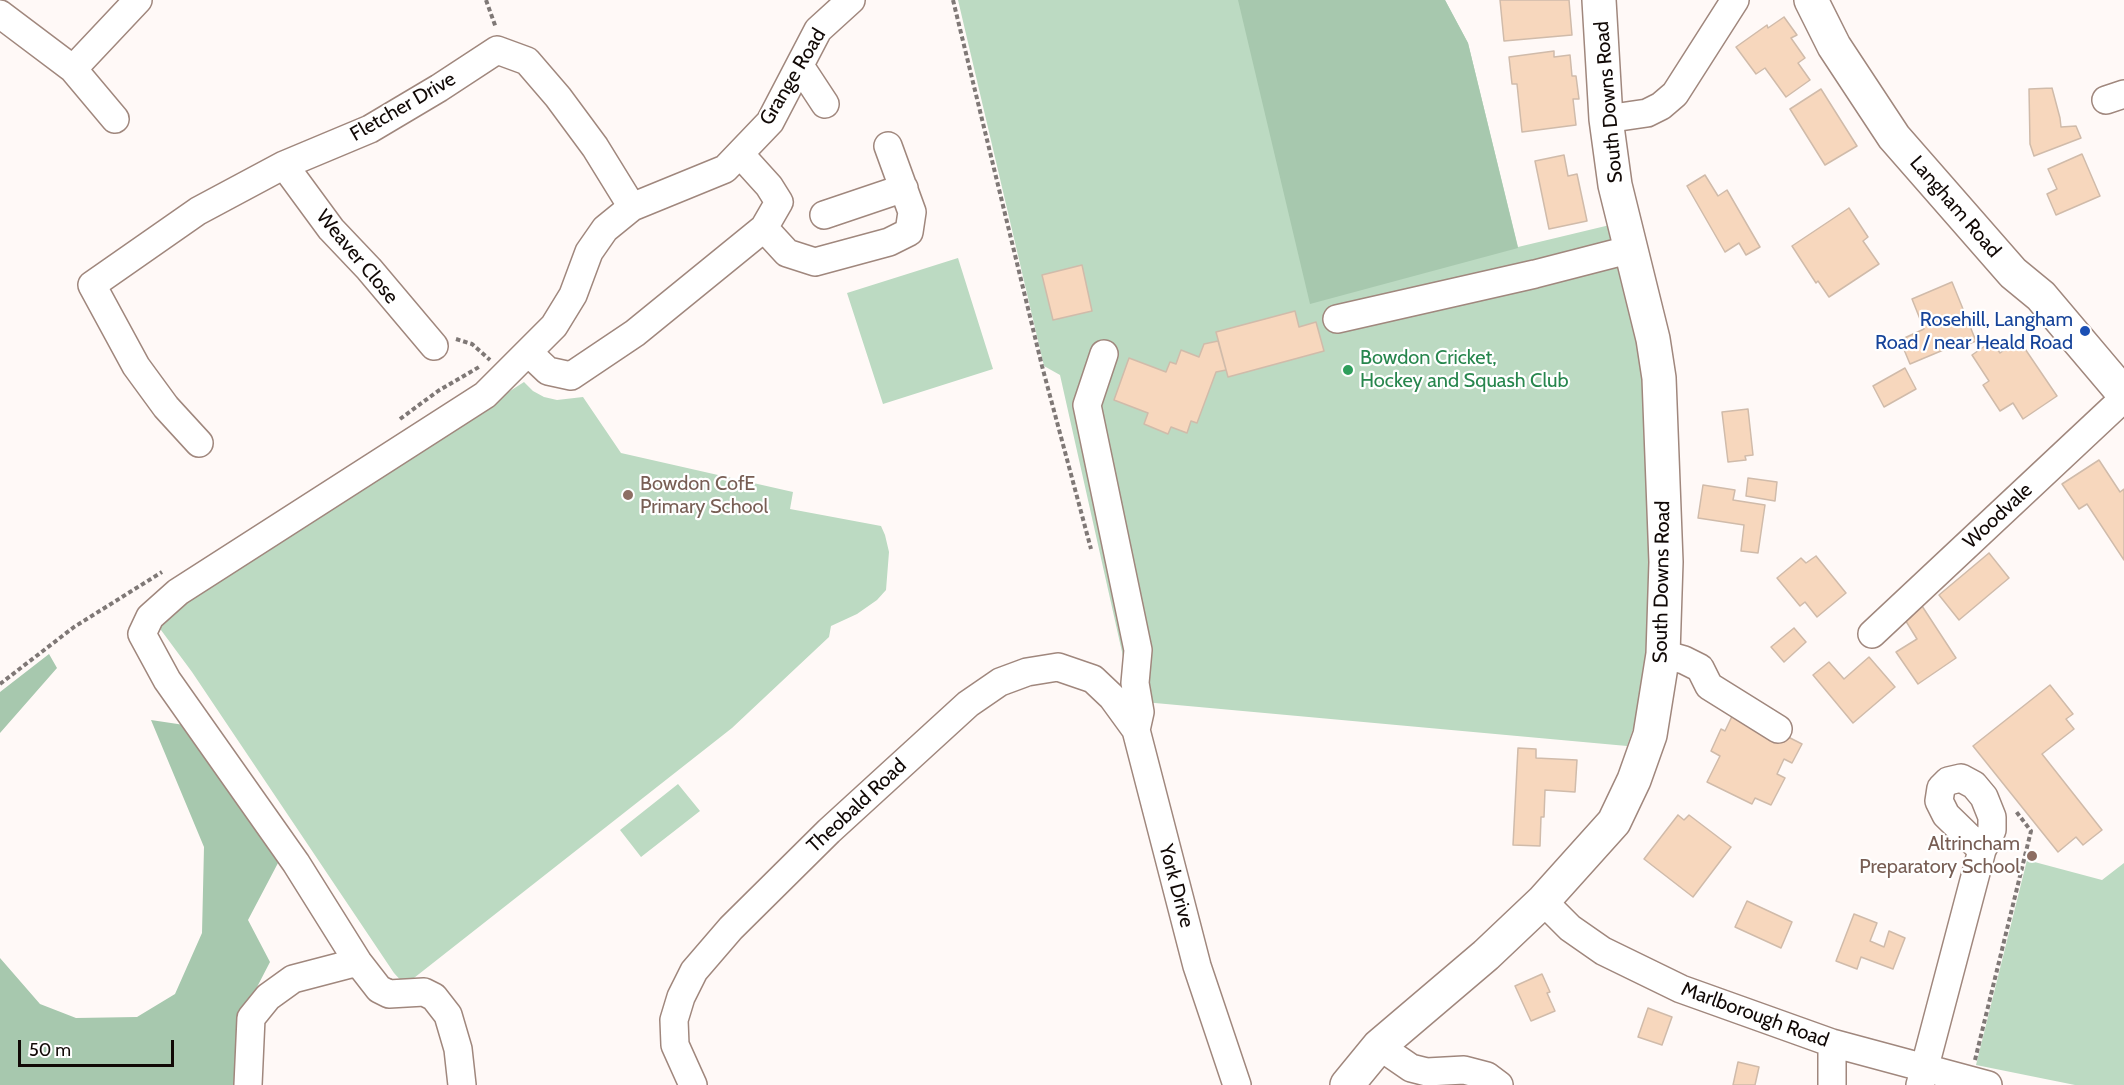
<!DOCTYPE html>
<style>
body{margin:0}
#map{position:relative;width:2124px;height:1085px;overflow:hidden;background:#fff9f7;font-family:Cabin,sans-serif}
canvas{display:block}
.scale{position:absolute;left:18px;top:1040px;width:156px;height:27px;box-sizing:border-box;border:3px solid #110906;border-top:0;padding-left:8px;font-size:18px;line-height:21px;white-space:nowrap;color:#110906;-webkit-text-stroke:4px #fff;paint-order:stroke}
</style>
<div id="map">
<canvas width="2124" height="1085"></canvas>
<div class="scale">50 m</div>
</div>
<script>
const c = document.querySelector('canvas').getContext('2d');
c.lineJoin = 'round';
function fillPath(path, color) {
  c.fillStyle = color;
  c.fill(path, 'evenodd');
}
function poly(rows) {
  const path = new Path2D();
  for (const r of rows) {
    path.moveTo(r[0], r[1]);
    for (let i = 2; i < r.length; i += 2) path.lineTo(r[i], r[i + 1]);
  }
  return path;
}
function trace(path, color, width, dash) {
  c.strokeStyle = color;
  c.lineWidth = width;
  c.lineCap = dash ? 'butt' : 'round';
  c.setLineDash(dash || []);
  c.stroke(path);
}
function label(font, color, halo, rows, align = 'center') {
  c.font = font + ' Cabin,sans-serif';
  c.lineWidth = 4.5;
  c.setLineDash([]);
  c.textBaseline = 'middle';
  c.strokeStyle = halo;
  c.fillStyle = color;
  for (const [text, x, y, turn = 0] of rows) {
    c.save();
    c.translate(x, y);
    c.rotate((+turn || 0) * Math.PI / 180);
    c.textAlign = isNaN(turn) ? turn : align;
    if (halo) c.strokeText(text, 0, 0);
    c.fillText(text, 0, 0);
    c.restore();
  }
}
fillPath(poly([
 [958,0,1445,0,1468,43,1518,247,1614,224,1631,287,1646,397,1652,613,1638,715,1627,746,1133,701,1060,375,1044,366],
 [958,258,993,369,883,404,847,293],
 [524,382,533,391,544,397,557,400,583,397,621,453,793,492,790,509,881,526,885,535,889,552,886,590,877,600,857,614,831,626,829,637,732,728,405,985,394,973,192,672,158,626,189,598],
 [678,784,700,811,641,857,620,830],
 [2027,860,2102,880,2124,863,2124,1085,2075,1085,1976,1065]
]), '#bcdac2');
fillPath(poly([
 [1238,0,1445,0,1468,43,1518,248,1310,304],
 [49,654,57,668,0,733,0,692],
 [151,720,191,726,278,863,248,920,270,962,242,1016,239,1085,0,1085,0,958,40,1004,76,1018,137,1017,175,994,202,933,204,847]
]), '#a7c8ae');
const building = poly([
 [1500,0,1569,0,1572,35,1504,41,1500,0],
 [1784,17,1797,35,1791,38,1805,58,1798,63,1810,80,1786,97,1765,68,1756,74,1736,47,1767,25,1768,28,1784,17],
 [1554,51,1554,57,1570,55,1572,76,1576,76,1579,99,1573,99,1576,125,1522,132,1517,84,1512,84,1509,57,1554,51],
 [2052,88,2060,118,2061,127,2076,126,2081,138,2034,156,2030,144,2029,89,2052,88],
 [1821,89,1857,146,1825,165,1790,109,1821,89],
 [2082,154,2100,196,2056,215,2047,194,2057,189,2048,169,2082,154],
 [1564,155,1568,176,1577,174,1587,221,1549,229,1535,161,1564,155],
 [1705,175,1718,196,1727,190,1760,247,1746,255,1739,243,1725,252,1687,186,1705,175],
 [1849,208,1868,237,1863,241,1879,264,1829,297,1818,281,1816,283,1792,246,1849,208],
 [1082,265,1092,311,1053,320,1042,275,1082,265],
 [1952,282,1976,341,1961,347,1960,343,1910,364,1900,340,1924,329,1912,299,1952,282],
 [1295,311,1299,327,1316,322,1324,351,1228,377,1216,332,1295,311],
 [2019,340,2057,396,2023,419,2013,403,2000,411,1983,385,1989,381,1972,355,1992,341,2000,353,2019,340],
 [1218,341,1226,370,1216,372,1197,423,1191,421,1187,433,1171,427,1168,434,1144,424,1148,413,1114,400,1129,358,1166,372,1170,362,1176,364,1181,350,1199,357,1204,344,1218,341],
 [1905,368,1916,389,1884,407,1873,386,1905,368],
 [1748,409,1753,455,1745,456,1746,460,1728,462,1722,412,1748,409],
 [2099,460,2120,492,2124,489,2124,560,2087,504,2079,509,2062,484,2099,460],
 [1748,478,1777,482,1775,501,1746,496,1748,478],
 [1703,485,1735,490,1733,500,1765,505,1758,553,1741,551,1744,525,1698,518,1703,485],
 [1989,553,2009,578,1959,620,1939,595,1989,553],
 [1816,556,1846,593,1817,617,1805,602,1800,606,1777,578,1801,558,1806,563,1816,556],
 [1922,606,1956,658,1918,684,1896,652,1917,639,1904,618,1922,606],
 [1794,628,1806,642,1784,662,1771,647,1794,628],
 [1869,657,1895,687,1853,723,1813,675,1829,662,1844,679,1869,657],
 [2050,685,2073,714,2066,719,2074,729,2042,754,2102,830,2083,845,2076,837,2058,852,1973,746,2050,685],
 [1735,710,1802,744,1792,763,1784,759,1777,774,1785,778,1771,805,1755,798,1752,804,1707,782,1720,756,1711,751,1721,729,1725,731,1735,710],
 [1518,748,1536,749,1536,758,1577,760,1575,792,1545,790,1544,817,1541,817,1540,846,1513,845,1518,748],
 [1678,815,1684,820,1689,815,1731,847,1693,897,1644,859,1678,815],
 [1747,901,1792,922,1781,948,1735,927,1747,901],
 [1854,914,1877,923,1870,941,1884,947,1889,931,1905,938,1893,969,1861,957,1857,969,1836,961,1854,914],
 [1542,974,1550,992,1547,993,1555,1011,1531,1021,1515,986,1542,974],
 [1648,1008,1672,1017,1662,1045,1638,1037,1648,1008],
 [1738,1062,1759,1067,1755,1085,1733,1085,1738,1062]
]);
fillPath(building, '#f7d7bd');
trace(building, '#d0bbaa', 1.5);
const minor = poly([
 [0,14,73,69,115,119],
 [800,66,825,104],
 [73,69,138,0],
 [2106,100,2124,94],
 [1606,119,1647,113,1661,106,1675,94,1735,0],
 [284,165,331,229,369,269,434,346],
 [824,215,904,188],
 [764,228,787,253,815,262,889,242,909,232,912,212,888,146],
 [1337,319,1535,274,1632,249],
 [528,352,548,371,571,376,635,333,764,228,779,202,769,186,740,154],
 [1104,354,1087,405,1138,650,1135,683,1140,712,1136,730,1197,966,1237,1085],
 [199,443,166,407,136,366,92,285,198,211,284,165,370,129,439,88,497,50,527,61,558,97,595,147,632,207],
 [1872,634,2124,398],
 [1663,654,1684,660,1700,668,1709,686,1778,729],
 [1543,901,1570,928,1603,951,1681,989,1832,1043,1988,1085],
 [1379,1046,1411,1068,1427,1072,1464,1070,1487,1076,1499,1085],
 [248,1085,251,1018,268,997,293,979,358,962],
 [462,1085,458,1049,448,1015,434,997,424,992,389,994,379,989,358,962,296,863,167,680,142,634,150,617,178,592,485,395,554,326,573,295,589,252,605,229,632,207,725,169,770,122,818,30,851,0],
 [693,1085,675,1045,674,1020,681,997,694,971,731,928,829,831,968,704,1000,682,1027,672,1058,667,1093,679,1112,697,1136,730],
 [1832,1085,1832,1043],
 [1920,1085,1982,850,1992,830,1992,817,1984,797,1974,785,1961,778,1948,781,1941,788,1939,801,1946,815,1982,850]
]);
const major = poly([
 [1811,0,1834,46,1894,137,2013,273,2041,296,2124,394],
 [1347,1085,1379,1046,1486,955,1543,901,1614,822,1634,780,1650,735,1663,654,1666,562,1659,378,1653,339,1615,185,1606,119,1599,0]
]);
trace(minor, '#a0877d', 30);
trace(major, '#a0877d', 36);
trace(poly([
 [486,0,496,28],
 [953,0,1042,366,1091,549],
 [456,339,472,344,490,360],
 [400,419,438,391,479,367],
 [0,684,74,627,162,572],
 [1975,1060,2031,831,2015,810]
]), '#7f7876', 4, [4.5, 3]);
trace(minor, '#fff', 27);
trace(major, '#fff', 33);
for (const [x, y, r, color] of [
 [2085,331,6,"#1a4fb4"],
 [1348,370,6,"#2e9e5b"],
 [628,495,6,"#8d6e63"],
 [2032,856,6,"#8d6e63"]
]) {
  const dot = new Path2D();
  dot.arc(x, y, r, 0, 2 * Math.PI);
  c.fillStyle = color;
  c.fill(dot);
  trace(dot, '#fff', 2);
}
label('20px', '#110906', '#fff', [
 ["Grange Road",793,77,-59],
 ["South Downs Road",1609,102,-95],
 ["Fletcher Drive",403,107,-30],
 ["Langham Road",1955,207,49],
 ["Weaver Close",357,257,50],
 ["Woodvale",1998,516,-43],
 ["South Downs Road",1662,582,-89],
 ["Theobald Road",857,806,-43],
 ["York Drive",1176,886,75],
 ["Marlborough Road",1755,1015,20]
]);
label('20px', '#164399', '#fff', [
 ["Rosehill, Langham",2073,320],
 ["Road / near Heald Road",2073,343]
], 'right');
label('20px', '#27864d', '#fff', [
 ["Bowdon Cricket,",1360,358],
 ["Hockey and Squash Club",1360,381]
], 'left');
label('20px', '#785e54', '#fff', [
 ["Bowdon CofE",640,484],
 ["Primary School",640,507],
 ["Altrincham",2020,844,"right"],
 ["Preparatory School",2020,867,"right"]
], 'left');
</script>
